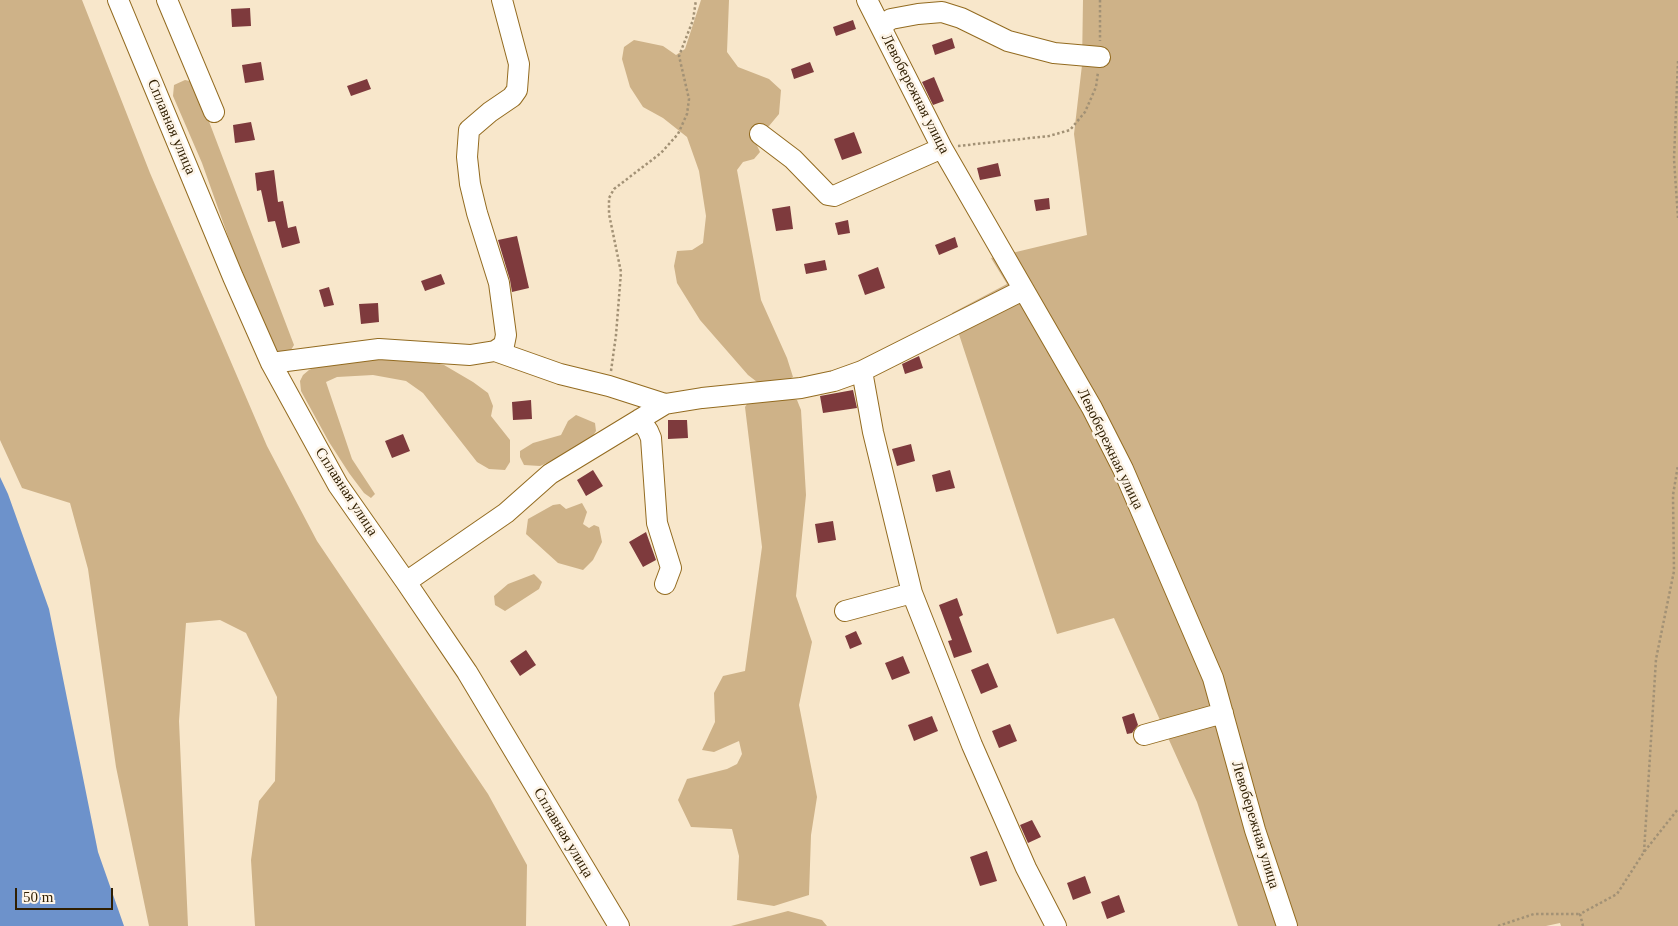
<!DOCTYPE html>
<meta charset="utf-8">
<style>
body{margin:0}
#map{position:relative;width:1678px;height:926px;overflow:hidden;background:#f8e7cb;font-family:Georgia,serif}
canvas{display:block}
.scale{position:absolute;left:15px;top:888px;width:98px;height:22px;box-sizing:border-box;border:2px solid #301f02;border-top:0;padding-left:6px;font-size:15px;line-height:18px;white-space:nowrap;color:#301f02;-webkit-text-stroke:4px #fef5e8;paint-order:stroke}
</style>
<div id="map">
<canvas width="1678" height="926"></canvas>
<div class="scale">50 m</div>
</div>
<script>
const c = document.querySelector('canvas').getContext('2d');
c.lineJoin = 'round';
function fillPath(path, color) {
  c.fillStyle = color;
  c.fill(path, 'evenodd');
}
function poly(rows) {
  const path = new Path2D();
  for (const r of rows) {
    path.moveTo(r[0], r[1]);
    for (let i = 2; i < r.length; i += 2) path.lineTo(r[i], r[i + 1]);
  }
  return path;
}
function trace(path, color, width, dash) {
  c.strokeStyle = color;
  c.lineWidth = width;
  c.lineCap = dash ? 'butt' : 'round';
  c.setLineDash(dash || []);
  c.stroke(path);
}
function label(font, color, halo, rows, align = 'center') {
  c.font = font + ' Georgia,serif';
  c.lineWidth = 5;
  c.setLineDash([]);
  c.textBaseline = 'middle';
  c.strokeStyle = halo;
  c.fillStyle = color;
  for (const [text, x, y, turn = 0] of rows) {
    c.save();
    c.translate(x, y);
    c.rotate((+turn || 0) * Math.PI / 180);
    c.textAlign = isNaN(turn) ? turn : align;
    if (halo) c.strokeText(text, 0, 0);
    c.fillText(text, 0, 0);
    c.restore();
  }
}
fillPath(poly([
 [0,0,82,0,150,173,267,446,317,541,488,794,527,865,526,926,255,926,251,860,259,801,275,781,277,697,246,633,220,620,186,623,179,721,188,926,149,926,116,767,88,569,70,503,22,488,0,440],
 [701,0,729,0,727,52,738,67,769,79,781,90,779,114,769,126,754,139,760,152,754,159,743,162,737,170,761,300,787,358,793,377,781,383,761,385,748,375,700,320,677,283,674,266,677,251,692,250,703,243,706,216,699,171,687,137,663,118,643,107,630,87,622,59,624,47,634,40,663,46,676,55,685,49],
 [1083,0,1678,0,1678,926,1561,926,1560,923,1546,926,1238,926,1197,802,1114,618,1057,634,952,313,1007,284,991,258,1087,235,1074,134,1082,65],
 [185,80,194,82,294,345,291,350,279,353,272,345,240,270,202,163,173,96,174,85],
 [348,358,415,359,444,365,473,382,488,393,493,406,491,416,510,440,510,462,505,470,489,469,477,462,423,393,406,381,373,375,337,377,326,382,352,459,375,494,371,498,364,493,349,473,329,442,301,391,300,381,303,375,309,370,327,362],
 [788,398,797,400,801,410,806,495,796,596,812,642,799,705,817,797,811,835,809,895,774,906,737,900,739,856,732,829,691,827,678,800,687,779,727,769,737,764,742,754,739,741,714,752,702,750,715,722,714,693,723,676,745,671,762,547,745,407,749,401],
 [576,415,595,423,596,431,589,442,556,459,540,466,524,465,520,457,520,451,533,443,561,435,568,421],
 [582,503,587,512,583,524,589,528,594,525,599,527,602,542,593,560,583,570,558,563,526,534,528,519,553,505,560,504,566,509],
 [534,574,542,582,539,589,505,611,495,605,494,596,508,584],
 [788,911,822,920,827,926,731,926]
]), '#ceb288');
fillPath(poly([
 [0,477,8,494,49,609,98,852,124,926,0,926]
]), '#6d92cb');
fillPath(poly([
 [250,8,251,26,232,27,231,9],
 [853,20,856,29,836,36,833,27],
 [952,38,955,48,935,55,932,45],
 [261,62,264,80,245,83,242,65],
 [810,62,814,72,794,79,791,69],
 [934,77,944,101,933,105,922,82],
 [367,79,371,89,351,96,347,86],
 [251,122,255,140,235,143,233,125],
 [854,132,862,153,842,160,834,139],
 [998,163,1001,176,980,180,977,168],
 [274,170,278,202,283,201,288,228,296,226,300,243,282,248,275,221,268,222,261,190,257,191,255,173],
 [1049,198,1050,209,1036,211,1034,200],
 [790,206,793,229,776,231,772,209],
 [848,220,850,233,838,235,835,223],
 [517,236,529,288,512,292,510,280,498,240],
 [955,237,958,247,939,255,935,245],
 [825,260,827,270,806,274,804,264],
 [878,267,885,288,865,295,858,275],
 [441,274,445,284,425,291,421,281],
 [329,287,334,305,324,307,319,290],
 [378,303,379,322,361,324,359,304],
 [919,356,923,368,905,374,902,364],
 [853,390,857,408,823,413,820,396],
 [531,400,532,419,513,420,512,402],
 [668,420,687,420,688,438,668,439],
 [403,434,410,451,392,458,385,441],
 [911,444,915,461,897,466,892,449],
 [593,470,603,486,586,496,577,480],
 [950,470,955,488,936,492,932,475],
 [833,521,836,540,818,543,815,524],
 [646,532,656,560,643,567,629,542],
 [957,598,963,615,959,617,972,652,954,658,948,641,952,640,939,605],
 [856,631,862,644,850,649,845,636],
 [526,650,536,665,520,676,510,661],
 [903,656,910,673,892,680,885,663],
 [988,663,998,687,981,694,971,670],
 [1134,713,1138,725,1132,733,1127,734,1122,717],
 [932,716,938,731,914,741,908,725],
 [1010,724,1017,741,999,748,992,731],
 [1032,820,1041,837,1028,843,1020,825],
 [987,851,997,881,980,886,970,857],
 [1085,876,1091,893,1073,900,1067,883],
 [1119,895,1125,912,1107,919,1101,902]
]), '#7e3a3d');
const minor = poly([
 [118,0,233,277,271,363,338,485,406,582,467,672,619,926],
 [167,0,214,112],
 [867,0,942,148,1092,408,1123,469,1213,678,1255,830,1287,926],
 [881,26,891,19,918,14,942,12,961,18,1008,41,1054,53,1100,57],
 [760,134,793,159,828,195,834,196,942,148],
 [495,351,560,374,609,386,665,404],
 [271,363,379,349,470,355,495,351,504,345,506,335,499,283,477,213,470,184,467,157,469,130,490,112,512,97,517,90,519,64,502,0],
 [862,371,873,432,912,593,972,745,1026,868,1056,926],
 [640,419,648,431,651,438,657,523,671,568,665,584],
 [406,582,506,513,550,474,665,404,702,398,801,388,834,381,862,371,1023,290],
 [845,611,912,593],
 [1144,735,1223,713]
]);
trace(minor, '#936b20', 22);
trace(poly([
 [1100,0,1100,41],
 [1678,61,1674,159,1678,218],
 [958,146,1049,136,1070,130,1085,112,1096,87,1098,72],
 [611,371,616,335,621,272,609,214,609,198,614,189,661,153,678,134,687,114,689,99,679,56,693,20,696,0],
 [1644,852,1656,659,1674,571,1673,495,1678,465],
 [1498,926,1534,914,1580,914],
 [1583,926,1580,914,1617,894,1644,852,1678,809]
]), '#a29175', 2.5, [2.5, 2.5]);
trace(minor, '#fff', 20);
label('15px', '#301f02', '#fef5e8', [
 ["Левобережная улица",915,94,63],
 ["Сплавная улица",171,127,67],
 ["Левобережная улица",1110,449,64],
 ["Сплавная улица",346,492,57],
 ["Левобережная улица",1255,825,73],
 ["Сплавная улица",563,833,59]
]);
</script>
